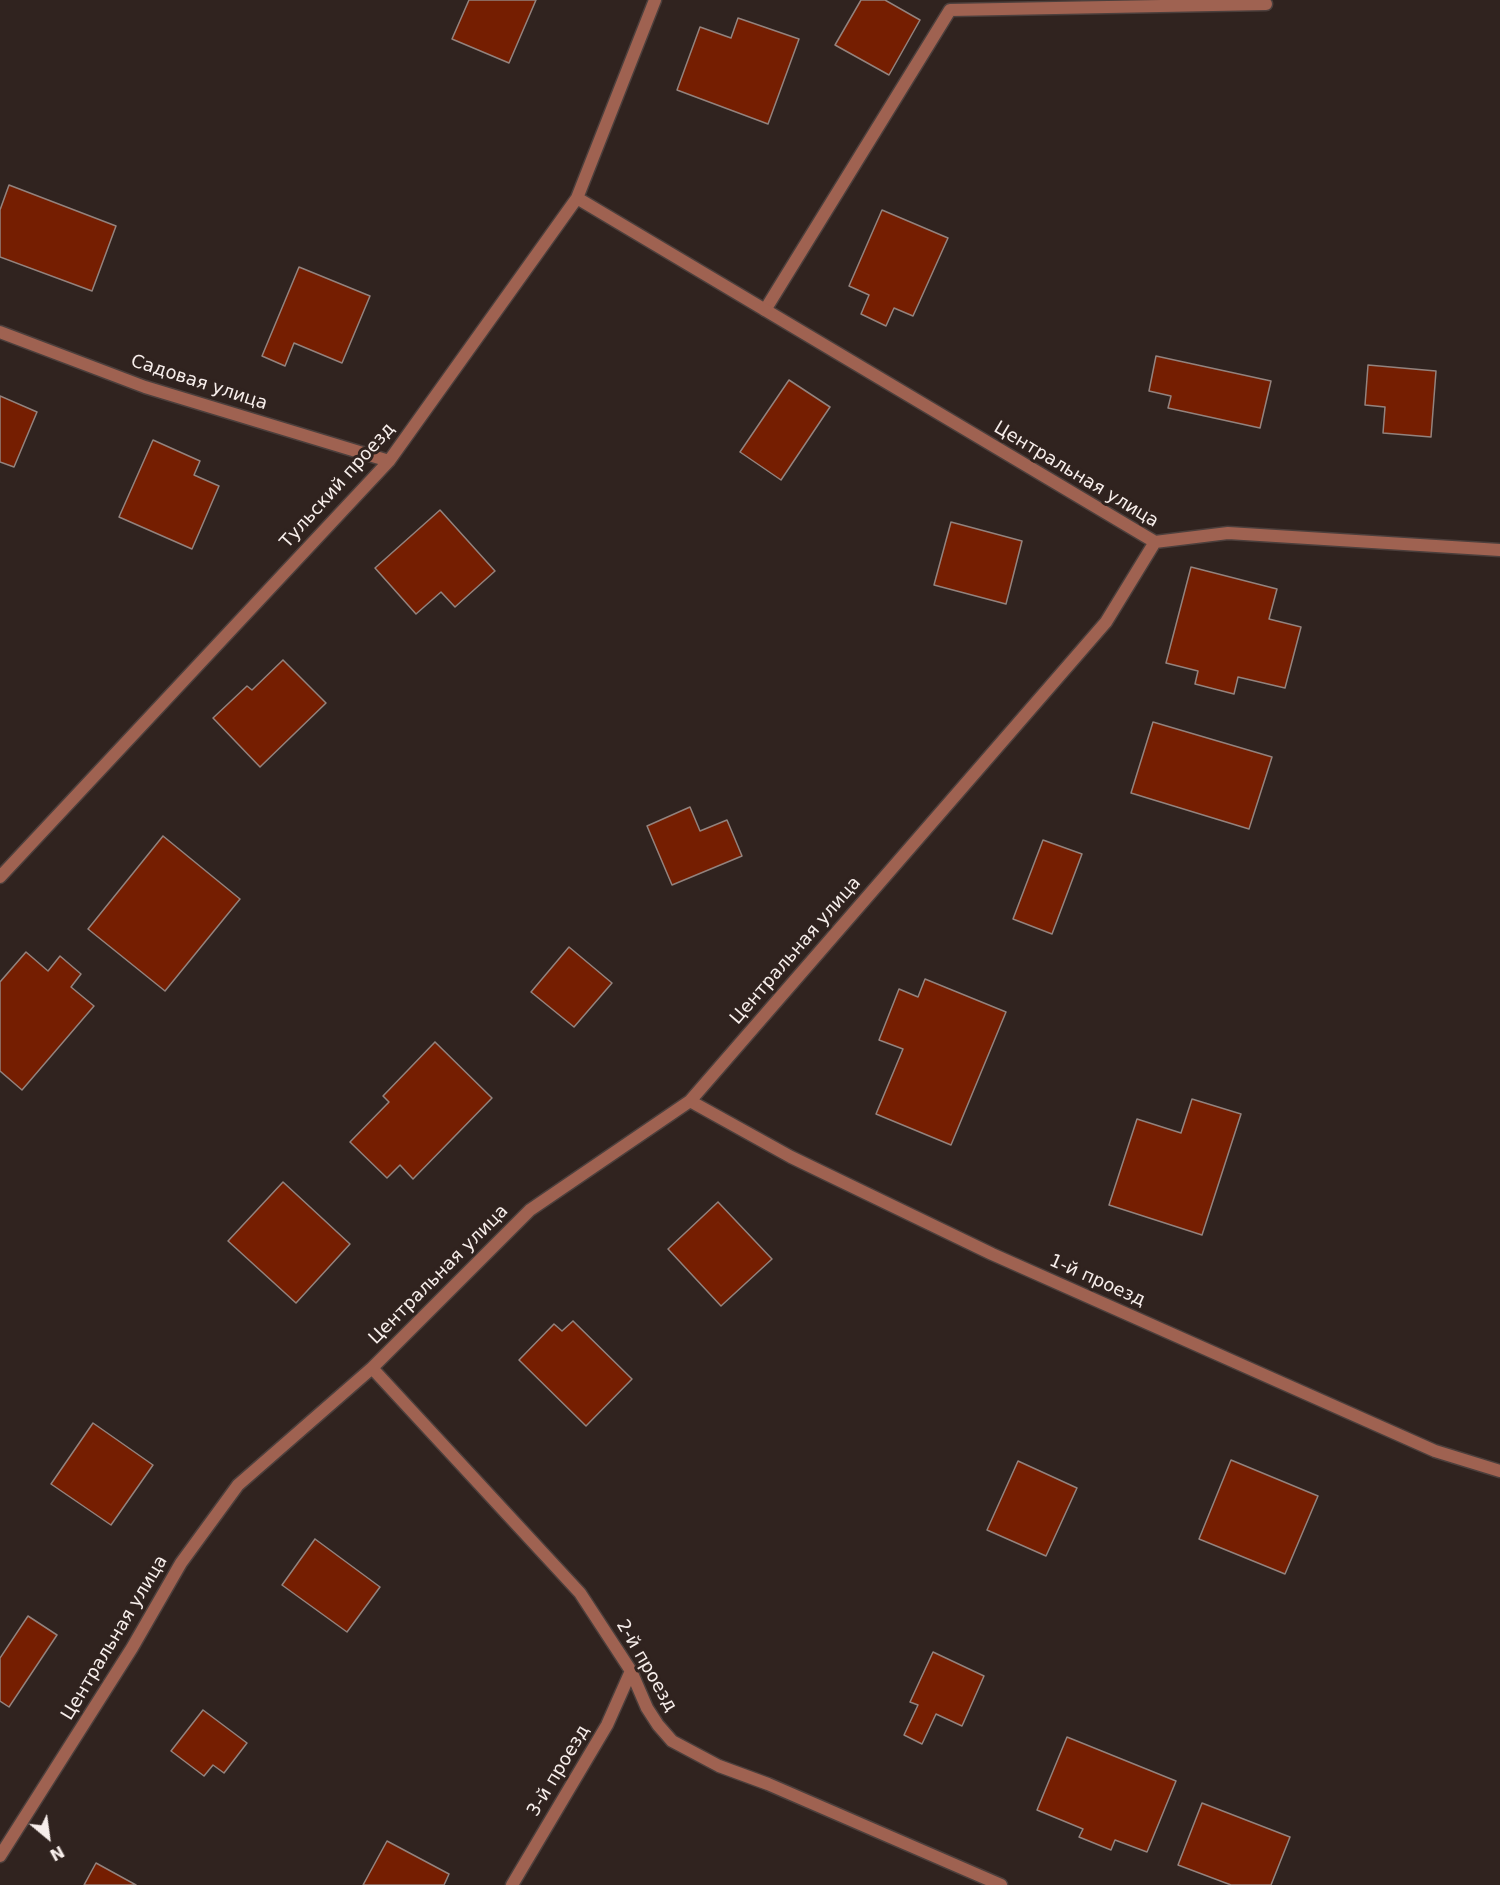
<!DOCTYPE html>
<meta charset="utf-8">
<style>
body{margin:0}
#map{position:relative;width:1500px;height:1885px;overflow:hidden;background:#30231f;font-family:"DejaVu Sans",sans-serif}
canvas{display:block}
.north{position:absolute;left:18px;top:1807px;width:60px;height:60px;-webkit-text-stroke:4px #30231f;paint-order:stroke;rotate:151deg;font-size:16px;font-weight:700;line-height:24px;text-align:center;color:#f7eeeb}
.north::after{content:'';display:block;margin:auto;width:21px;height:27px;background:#f7eeeb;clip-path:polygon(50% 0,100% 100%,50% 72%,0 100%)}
</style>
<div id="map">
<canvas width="1500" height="1885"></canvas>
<div class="north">N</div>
</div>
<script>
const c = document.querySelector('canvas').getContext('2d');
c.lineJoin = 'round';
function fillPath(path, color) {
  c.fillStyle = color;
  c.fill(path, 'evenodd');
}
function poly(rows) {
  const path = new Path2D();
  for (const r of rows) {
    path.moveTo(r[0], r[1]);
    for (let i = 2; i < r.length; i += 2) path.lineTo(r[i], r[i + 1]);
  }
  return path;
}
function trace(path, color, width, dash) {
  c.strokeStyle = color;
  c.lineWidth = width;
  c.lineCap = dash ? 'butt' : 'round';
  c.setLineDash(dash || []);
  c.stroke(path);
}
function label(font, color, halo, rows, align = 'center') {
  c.font = font + ' "DejaVu Sans",sans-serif';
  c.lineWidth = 6;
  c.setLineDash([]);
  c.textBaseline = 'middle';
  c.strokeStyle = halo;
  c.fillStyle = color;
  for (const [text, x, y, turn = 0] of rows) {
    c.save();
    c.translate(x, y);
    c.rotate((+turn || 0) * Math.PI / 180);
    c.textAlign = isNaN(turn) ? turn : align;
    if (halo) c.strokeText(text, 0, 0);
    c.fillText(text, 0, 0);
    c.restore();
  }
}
const building = poly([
 [469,0,536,0,509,63,452,39,469,0],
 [861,0,885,0,920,20,889,75,835,45,861,0],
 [738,18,799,39,768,124,677,90,700,27,731,38,738,18],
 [9,185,116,226,92,291,0,257,0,210,9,185],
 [882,210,948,238,913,316,894,308,886,326,861,314,869,295,849,286,882,210],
 [299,267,370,296,342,363,294,343,285,366,262,356,299,267],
 [1156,356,1271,381,1260,428,1168,408,1171,396,1149,391,1156,356],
 [1368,365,1436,371,1431,437,1383,433,1385,407,1365,405,1368,365],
 [789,380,830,407,781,480,740,452,789,380],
 [0,396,37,412,14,467,0,462,0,396],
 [153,440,200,461,194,475,219,486,192,549,119,517,153,440],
 [440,510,495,571,455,607,441,592,416,614,375,568,440,510],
 [951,522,1022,541,1006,604,934,585,951,522],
 [1191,567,1277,589,1269,619,1301,627,1285,688,1238,677,1234,694,1195,684,1198,671,1166,663,1191,567],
 [283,660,326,703,260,767,213,718,247,686,252,690,283,660],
 [1153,722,1272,757,1249,829,1131,793,1153,722],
 [690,807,700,831,727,820,742,856,672,885,647,826,690,807],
 [163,836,240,899,165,991,88,929,163,836],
 [1043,840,1082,854,1052,934,1013,919,1043,840],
 [569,947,612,983,574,1027,531,992,569,947],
 [26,952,48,971,60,956,81,974,71,987,94,1006,22,1090,0,1071,0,982,26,952],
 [925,979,1006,1012,951,1145,876,1114,903,1049,879,1040,899,989,918,997,925,979],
 [435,1042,492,1098,413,1179,400,1165,387,1178,350,1142,389,1102,383,1096,435,1042],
 [1192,1099,1241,1114,1202,1235,1109,1205,1137,1119,1181,1133,1192,1099],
 [283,1182,350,1244,296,1303,228,1241,283,1182],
 [718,1202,772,1259,721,1306,668,1249,718,1202],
 [573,1321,632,1379,586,1426,519,1360,554,1324,562,1331,573,1321],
 [93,1423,153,1465,111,1525,51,1484,93,1423],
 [1231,1460,1318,1496,1285,1574,1199,1539,1231,1460],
 [1018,1461,1077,1488,1046,1556,987,1530,1018,1461],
 [315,1539,380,1587,347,1632,282,1585,315,1539],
 [28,1616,57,1635,9,1707,0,1701,0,1658,28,1616],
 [933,1652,984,1676,962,1726,936,1714,922,1744,904,1735,918,1705,910,1702,933,1652],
 [203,1710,247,1743,224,1773,213,1765,204,1776,171,1751,203,1710],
 [1067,1737,1176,1781,1147,1852,1115,1840,1111,1850,1079,1837,1083,1829,1037,1810,1067,1737],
 [1202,1803,1290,1837,1271,1885,1231,1885,1178,1865,1202,1803],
 [387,1841,449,1874,444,1885,363,1885,387,1841],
 [96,1863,136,1885,84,1885,96,1863]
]);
fillPath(building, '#751e01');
trace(building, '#93837e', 1.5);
const service = poly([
 [765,310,950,10,1266,4]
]);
const minor = poly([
 [577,198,1155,542],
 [0,332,145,387,389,461],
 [1155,542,1228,533,1500,550],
 [0,877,389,461,577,198,655,0],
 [690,1101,791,1157,992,1254,1435,1451,1500,1471],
 [372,1368,580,1593,631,1671,647,1708,658,1725,672,1741,719,1766,768,1784,1001,1885],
 [0,1856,132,1648,181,1563,238,1485,372,1368,530,1210,690,1101,1106,622,1155,542],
 [512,1885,607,1725,631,1671]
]);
trace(service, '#4c3f3c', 15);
trace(minor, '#4c3f3c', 15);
trace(service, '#9f6251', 12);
trace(minor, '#9f6251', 12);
label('18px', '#f7eeeb', '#30231f', [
 ["Садовая улица",199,383,18],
 ["Центральная улица",1076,475,31],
 ["Тульский проезд",338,486,-48],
 ["Центральная улица",796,951,-49],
 ["Центральная улица",439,1275,-45],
 ["1-й проезд",1097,1281,24],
 ["Центральная улица",115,1638,-59],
 ["2-й проезд",646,1666,60],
 ["3-й проезд",559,1771,-59]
]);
</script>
